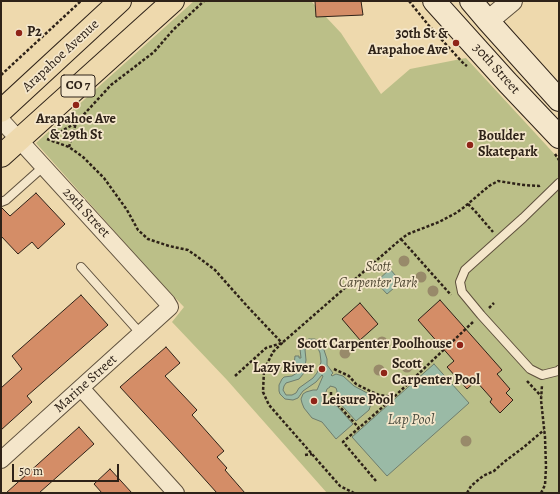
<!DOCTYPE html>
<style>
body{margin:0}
#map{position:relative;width:560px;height:494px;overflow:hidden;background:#eed9ad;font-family:Alegreya,serif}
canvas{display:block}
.frame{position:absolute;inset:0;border:2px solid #2e2218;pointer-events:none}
.scale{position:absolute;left:12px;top:464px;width:107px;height:18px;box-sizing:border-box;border:2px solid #2e2218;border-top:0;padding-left:5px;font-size:12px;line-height:14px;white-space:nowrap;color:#2e2218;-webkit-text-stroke:3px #f4e6ca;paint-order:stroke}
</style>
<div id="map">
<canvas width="560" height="494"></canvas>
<div class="frame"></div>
<div class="scale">50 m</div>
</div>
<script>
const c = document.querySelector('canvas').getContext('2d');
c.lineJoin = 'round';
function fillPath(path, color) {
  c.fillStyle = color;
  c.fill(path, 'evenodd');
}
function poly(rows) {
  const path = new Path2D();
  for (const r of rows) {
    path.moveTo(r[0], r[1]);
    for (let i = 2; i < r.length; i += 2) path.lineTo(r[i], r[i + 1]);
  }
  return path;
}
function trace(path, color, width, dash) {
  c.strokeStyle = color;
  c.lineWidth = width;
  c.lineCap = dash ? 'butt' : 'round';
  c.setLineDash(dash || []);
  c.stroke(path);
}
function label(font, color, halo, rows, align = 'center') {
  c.font = font + ' Alegreya,serif';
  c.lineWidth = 3.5;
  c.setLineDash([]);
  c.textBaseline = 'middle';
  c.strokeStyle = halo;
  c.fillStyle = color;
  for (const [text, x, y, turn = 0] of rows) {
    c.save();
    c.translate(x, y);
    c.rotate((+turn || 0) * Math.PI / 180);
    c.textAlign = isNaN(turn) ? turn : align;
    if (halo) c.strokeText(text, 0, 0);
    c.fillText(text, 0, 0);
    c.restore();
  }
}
fillPath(poly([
 [194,1,311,1,341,33,381,94,410,69,466,58,559,159,559,493,327,493,227,380,172,322,184,307,158,280,36,143]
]), '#bbbf88');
const water = poly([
 [390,269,401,282,387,294,376,282,390,269],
 [309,339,315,339,322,344,327,359,327,365,333,373,331,375,332,376,336,374,343,376,354,386,369,394,371,399,371,404,369,410,356,421,336,399,337,391,336,388,334,387,330,386,330,387,327,389,325,395,326,400,331,404,337,406,353,424,336,439,322,422,312,418,304,408,302,403,301,399,303,394,306,392,313,390,317,390,323,376,322,375,316,382,303,391,298,398,293,400,285,399,280,394,279,391,279,385,282,379,284,377,292,376,297,373,300,368,301,364,300,364,300,365,294,365,295,356,299,356,299,358,301,358,300,349,301,346,303,342,309,339],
 [313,344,317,346,320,353,321,362,317,373,313,378,299,388,296,393,292,395,286,395,283,390,284,386,286,383,299,379,304,373,306,360,305,350,308,345,313,344],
 [434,364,469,403,387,476,352,437,434,364]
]);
fillPath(water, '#9abaa6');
trace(water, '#6f7d6d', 1);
const building = poly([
 [315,1,361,1,363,15,316,17,315,1],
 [36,193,65,224,38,249,32,242,18,254,1,236,1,207,10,216,36,193],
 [81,295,108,325,27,396,32,402,1,430,1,388,22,369,12,356,81,295],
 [440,300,502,370,497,374,510,389,506,393,513,400,500,413,490,402,492,399,476,381,467,389,447,367,454,361,418,320,440,300],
 [360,303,378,324,360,340,342,319,360,303],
 [166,347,180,363,165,376,197,410,192,415,224,451,217,457,227,468,225,470,245,493,217,493,181,453,120,387,166,347],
 [79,427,94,444,39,493,6,493,79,427],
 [110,469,132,493,102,493,94,484,110,469]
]);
fillPath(building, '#d48d67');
trace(building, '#2e2218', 1);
const service = poly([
 [559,183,523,218,465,270,460,282,462,292,481,315,530,369,542,375,558,371,559,370],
 [1,202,6,200,43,167],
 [81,267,141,334]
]);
const minor = poly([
 [1,120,167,302,170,307,1,460],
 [81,388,176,493]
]);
const tertiary = poly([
 [488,21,512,1]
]);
const secondary = poly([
 [434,1,507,82,559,137],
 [471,1,488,21,559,100]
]);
const primary = poly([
 [1,111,120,1],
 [1,156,173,1]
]);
trace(service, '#5e503d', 10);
trace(minor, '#5e503d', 18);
trace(tertiary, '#5e503d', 22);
trace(secondary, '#2e2218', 24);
trace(primary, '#2e2218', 24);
trace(poly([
 [409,1,430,27,464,64,467,66],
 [1,75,81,1],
 [51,137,76,123,111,85,154,52,173,30,204,1],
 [47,139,69,147,83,157,104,178,127,210,138,230,148,239,169,246,188,250,202,260,215,270,247,306,282,343,273,352,264,370,263,392,269,405,340,486,354,493],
 [69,147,76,123],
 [555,154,559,160],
 [468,204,475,211,493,232],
 [401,239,451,295],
 [489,308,494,303],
 [334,369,349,376,356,384,370,391,379,395,393,397],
 [235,376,266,348,282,343,401,239,408,234,439,222,456,213,463,208,489,186,498,181,524,185,539,186,541,185],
 [527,381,541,396],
 [331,392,331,397,359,428],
 [305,455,312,454],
 [376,481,343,442,394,397,473,322],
 [467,493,471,486,483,476,494,471,504,462,524,447,544,430],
 [541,493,545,485,546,467,545,437,541,400,542,385]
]), '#2e2218', 2.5, [3, 2]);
trace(service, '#f4e6ca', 8);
trace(minor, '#f4e6ca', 16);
trace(tertiary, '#f4e6ca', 20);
trace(secondary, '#f4e6ca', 22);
trace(primary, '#eed9ad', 22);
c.fillStyle = '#988a6a';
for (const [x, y] of [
 [404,261],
 [421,277],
 [433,291],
 [382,342],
 [345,353],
 [407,367],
 [379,370],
 [466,441]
]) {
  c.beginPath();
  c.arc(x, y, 5.5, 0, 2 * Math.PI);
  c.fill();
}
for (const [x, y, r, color] of [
 [19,33,4,"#8f2418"],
 [456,43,4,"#8f2418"],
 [76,105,4,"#8f2418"],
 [470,145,4,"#8f2418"],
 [460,345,4,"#8f2418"],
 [322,369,4,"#8f2418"],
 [384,373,4,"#8f2418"],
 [314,401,4,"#8f2418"]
]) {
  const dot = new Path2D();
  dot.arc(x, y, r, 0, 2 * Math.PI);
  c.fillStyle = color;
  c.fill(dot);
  trace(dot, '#f4e6ca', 1.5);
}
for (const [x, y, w] of [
 [78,86,34]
]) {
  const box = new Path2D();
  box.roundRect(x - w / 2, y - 11, w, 22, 3);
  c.fillStyle = '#f4e6ca';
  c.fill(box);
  trace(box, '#2e2218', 1);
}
label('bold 13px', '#2e2218', null, [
 ["CO 7",78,86]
]);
label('bold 14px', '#2e2218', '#f4e6ca', [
 ["P2",27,33],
 ["30th St &",448,35,"right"],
 ["Arapahoe Ave",448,51,"right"],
 ["Arapahoe Ave",76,120,"center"],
 ["& 29th St",76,136,"center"],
 ["Boulder",478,137],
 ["Skatepark",478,153],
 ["Scott Carpenter Poolhouse",452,345,"right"],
 ["Scott",392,365],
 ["Carpenter Pool",392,381],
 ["Lazy River",314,369,"right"],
 ["Leisure Pool",322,401]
], 'left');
label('14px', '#2e2218', '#f4e6ca', [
 ["Arapahoe Avenue",61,56,-43],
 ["30th Street",496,69,48],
 ["29th Street",86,213,47],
 ["Marine Street",86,384,-42]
]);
label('italic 14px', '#514934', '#f4e6ca', [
 ["Scott",378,268],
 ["Carpenter Park",378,284]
]);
label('italic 15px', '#4e5043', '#f4e6ca', [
 ["Lap Pool",411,420]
]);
</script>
